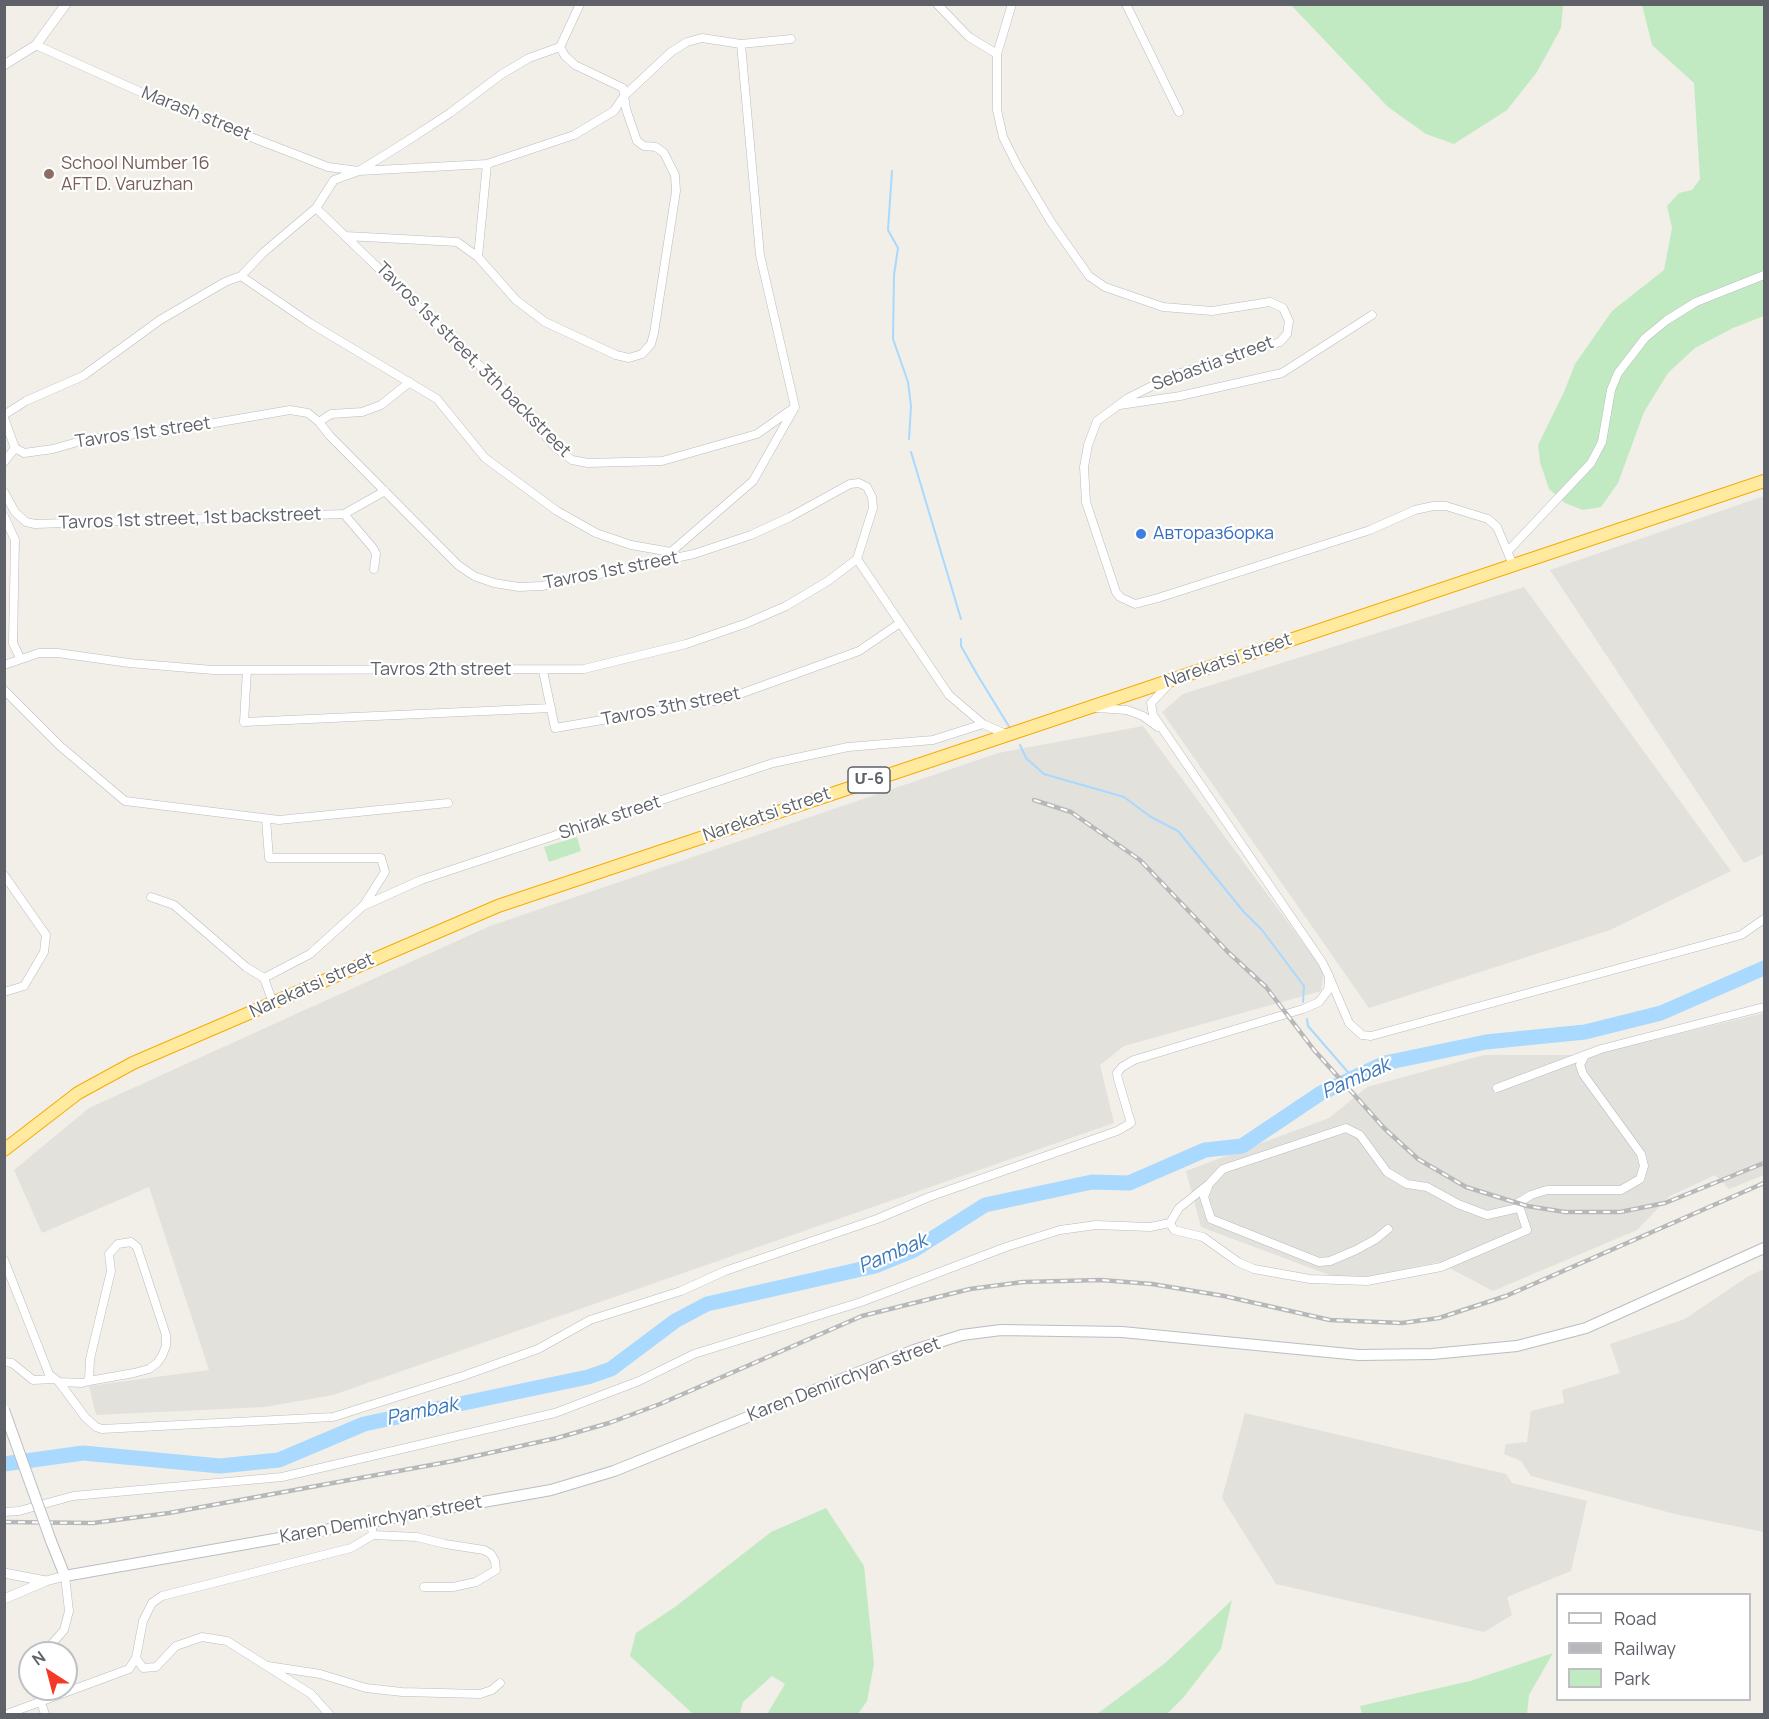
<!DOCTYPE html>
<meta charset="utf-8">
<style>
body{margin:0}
#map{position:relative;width:1769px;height:1719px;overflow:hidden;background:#f1efe7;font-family:Manrope,sans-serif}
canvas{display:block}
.frame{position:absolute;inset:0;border:6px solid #5e6268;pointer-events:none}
.legend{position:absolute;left:1556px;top:1593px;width:195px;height:108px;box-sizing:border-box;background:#fff;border:2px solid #bfc0c3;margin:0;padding:8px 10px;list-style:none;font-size:18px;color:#5e6268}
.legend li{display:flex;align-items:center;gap:12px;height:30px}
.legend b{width:30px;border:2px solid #bfc0c3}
.north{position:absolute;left:18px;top:1641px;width:60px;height:60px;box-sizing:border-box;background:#fff;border:2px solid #bfc0c3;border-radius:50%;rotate:324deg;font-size:16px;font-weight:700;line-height:24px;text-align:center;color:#5e6268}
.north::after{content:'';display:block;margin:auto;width:21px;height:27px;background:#f53929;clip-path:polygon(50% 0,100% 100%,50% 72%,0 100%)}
</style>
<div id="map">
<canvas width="1769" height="1719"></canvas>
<div class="frame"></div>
<ul class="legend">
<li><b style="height:8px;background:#fff"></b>Road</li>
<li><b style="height:8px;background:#b7b8b9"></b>Railway</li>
<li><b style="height:16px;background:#c2eac2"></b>Park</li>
</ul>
<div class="north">N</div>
</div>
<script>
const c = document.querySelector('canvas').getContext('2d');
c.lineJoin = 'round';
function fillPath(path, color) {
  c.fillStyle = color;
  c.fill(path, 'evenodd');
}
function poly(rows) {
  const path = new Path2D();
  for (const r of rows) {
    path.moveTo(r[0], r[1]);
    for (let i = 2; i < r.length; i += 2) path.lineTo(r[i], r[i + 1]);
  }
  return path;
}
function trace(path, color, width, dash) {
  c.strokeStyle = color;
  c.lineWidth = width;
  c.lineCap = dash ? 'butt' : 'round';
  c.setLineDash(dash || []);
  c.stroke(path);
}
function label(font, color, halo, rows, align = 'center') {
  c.font = font + ' Manrope,"Noto Sans Armenian",sans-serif';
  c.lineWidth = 4.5;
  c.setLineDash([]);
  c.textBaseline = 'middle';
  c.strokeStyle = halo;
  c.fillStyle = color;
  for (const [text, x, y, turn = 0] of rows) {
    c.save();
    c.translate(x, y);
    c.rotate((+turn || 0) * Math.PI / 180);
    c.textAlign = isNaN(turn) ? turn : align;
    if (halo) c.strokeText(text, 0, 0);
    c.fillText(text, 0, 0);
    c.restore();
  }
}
fillPath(poly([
 [1764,496,1764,854,1744,863,1550,570],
 [1524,587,1731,871,1610,930,1369,1008,1162,712,1183,694],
 [1143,726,1324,971,1321,991,1124,1046,1100,1065,1114,1123,333,1395,265,1407,96,1415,89,1386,209,1370,149,1187,42,1233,14,1170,89,1108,490,926,998,753],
 [1764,1013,1764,1175,1729,1189,1715,1175,1670,1196,1637,1230,1493,1291,1438,1262,1370,1277,1332,1276,1201,1227,1186,1171,1329,1118,1367,1087,1484,1055,1592,1055],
 [1764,1269,1764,1532,1675,1514,1531,1476,1521,1461,1504,1454,1506,1444,1527,1442,1531,1411,1564,1403,1562,1390,1620,1373,1610,1344,1685,1319,1747,1277],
 [1245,1413,1506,1474,1512,1483,1587,1501,1571,1571,1507,1597,1512,1615,1484,1632,1276,1584,1222,1498]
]), '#e2e1db');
fillPath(poly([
 [1291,5,1563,5,1561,28,1537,72,1507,110,1454,144,1426,134,1388,107],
 [1642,5,1764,5,1764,316,1733,328,1695,348,1668,373,1644,412,1618,483,1601,507,1583,510,1565,503,1549,489,1540,462,1538,445,1564,392,1575,364,1612,311,1664,270,1672,228,1667,206,1679,193,1692,190,1700,179,1694,83,1652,45],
 [577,837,581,851,549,862,544,847],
 [826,1508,864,1566,874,1664,867,1701,858,1714,767,1714,785,1684,772,1676,743,1702,740,1714,693,1714,630,1656,636,1633,675,1607,771,1532],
 [1232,1600,1221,1649,1183,1698,1167,1714,1097,1714,1164,1664],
 [1553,1653,1529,1695,1527,1714,1362,1714,1360,1706,1470,1681]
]), '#c2eac2');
trace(poly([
 [892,171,888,230,898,248,894,275,893,339,908,382,911,406,909,439],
 [911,452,961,619],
 [961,639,961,646,978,676,1010,728],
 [1020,745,1026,758,1044,774,1124,797,1151,817,1178,831,1243,911,1262,930,1304,986,1303,1002],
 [1307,1019,1308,1026,1353,1078]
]), '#a9d9ff', 2);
trace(poly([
 [4,1464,83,1453,220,1466,279,1460,364,1424,588,1377,611,1369,675,1321,707,1304,875,1266,914,1250,985,1205,1092,1182,1129,1183,1205,1150,1242,1146,1321,1093,1385,1063,1486,1042,1585,1032,1661,1013,1764,968]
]), '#a9d9ff', 15);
const minor = poly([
 [937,4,969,37,997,54],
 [1012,4,997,54,997,110,1003,137,1017,165,1051,222,1089,276,1105,287,1163,307,1212,311,1270,302,1283,308,1289,321,1287,334,1280,342,1174,375,1128,398,1097,421,1088,445,1084,467,1086,502,1116,592,1120,597,1135,604,1158,598,1370,530,1415,510,1433,506,1446,506,1488,519,1497,527,1513,565],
 [1126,4,1179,112],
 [741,44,760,255,795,407],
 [36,45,176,108,328,167,359,171,487,164,574,135,614,111,624,96,671,52,687,42,702,38,741,44,791,39],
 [316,208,508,393,556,448,572,460,588,463,662,461,757,434,795,407,753,481,671,552,671,559],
 [346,236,457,242,478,257,516,300,545,322,616,355,629,358,642,354,651,344,654,333,676,191,675,175,664,153,656,147,644,146,637,141,626,109,623,88,575,65,565,56,560,47],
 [478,257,487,164],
 [241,276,310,323,437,399,485,458,557,511,596,533,631,545,671,552],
 [1120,405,1180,396,1282,373,1372,315],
 [4,415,26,401,83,376,160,320,225,282,241,276,264,252,316,208,334,180,359,171,404,143,450,113,502,74,529,58,560,47,580,4],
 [4,418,15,448,24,453,53,449,88,439,168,431,290,410,308,413,319,422,330,436,458,565,474,576,494,583,519,587,542,586,694,554,751,535,790,517,850,484,859,483,867,487,872,497,873,508,857,559,828,581,786,606,747,623,686,644,584,669,213,670,129,663,58,653,39,653,4,665],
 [319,422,331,414,362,412,381,405,410,382],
 [4,462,15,448],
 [4,492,15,512,26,522,35,524,344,514,385,491],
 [344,514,373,548,376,554,374,569],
 [4,516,15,540,13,643,20,658],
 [1508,551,1591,463,1602,442,1611,390,1618,373,1645,338,1667,320,1696,302,1764,275],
 [857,559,949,695,983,724],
 [247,670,244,722,551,708],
 [543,671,555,728,726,699,859,651,900,623],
 [4,690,60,746,125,801,279,820,448,803],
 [1097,708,1127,710,1143,716,1158,727],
 [266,819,269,858,381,858,385,872,364,905],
 [4,875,46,935,44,952,24,986,4,992],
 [151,897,174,905,246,967,264,978],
 [1330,979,1349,1023,1362,1035,1371,1036,1741,935,1764,919],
 [273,1003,264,978,310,954,363,906,421,880,773,763,848,747,933,740,983,724,1008,735],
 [1497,1088,1585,1055],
 [1209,1184,1179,1208,1170,1223,1174,1230,1203,1237,1238,1262,1254,1269,1310,1279,1367,1281,1441,1267,1527,1230,1518,1203,1531,1195,1547,1190,1621,1190,1640,1179,1644,1166,1641,1154,1583,1074,1580,1065,1585,1055,1601,1049,1764,1007],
 [1388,1229,1376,1239,1356,1250,1330,1261,1319,1262,1211,1219,1204,1197,1209,1184,1223,1169,1346,1128,1360,1135,1387,1172,1407,1184,1427,1187,1458,1204,1487,1215,1518,1208],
 [4,1260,49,1374,59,1382,85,1417,96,1427,102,1429,333,1417,463,1376,538,1349,590,1320,681,1291,725,1271,877,1219,929,1197,1117,1131,1131,1123,1118,1079,1117,1073,1122,1067,1134,1060,1303,1009,1319,1002,1328,990,1329,982,1329,976,1322,962,1153,715,1151,703,1170,683],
 [4,1362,12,1363,33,1380,54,1379],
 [59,1382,82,1383,89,1381,106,1378,134,1373,149,1369,157,1363,162,1356,166,1346,166,1335,137,1247,131,1242,118,1244,109,1254,111,1271,90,1359,89,1381],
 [4,1512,19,1511,73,1496,282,1477,555,1413,639,1381,694,1354,861,1302,1006,1247,1060,1230,1096,1225,1150,1227,1170,1223],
 [373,1535,417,1537,445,1544,484,1550,491,1554,495,1561,496,1570,476,1582,453,1587,424,1587],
 [44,1653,64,1630,69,1611,65,1576],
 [136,1658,143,1668,156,1667,176,1646,202,1637,227,1641,311,1694,329,1714],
 [268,1666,320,1674,366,1688,402,1692,480,1694,492,1690,500,1683],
 [36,1689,45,1714],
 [7,1714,129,1669,136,1658,143,1621,152,1603,162,1596,351,1548,373,1535,371,1523]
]);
const tertiary = poly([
 [4,65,36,45,66,4],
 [4,1573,46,1581],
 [4,1599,46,1581,65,1576]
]);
const secondary = poly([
 [51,1541,65,1576,551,1490,614,1471,914,1350,962,1335,1001,1330,1122,1332,1359,1355,1432,1354,1517,1346,1586,1328,1764,1248]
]);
const trunk = poly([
 [4,1150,78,1093,133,1063,498,906,1764,481]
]);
trace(minor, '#b9bcc1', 9);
trace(tertiary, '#b9bcc1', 10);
trace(secondary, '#babdc3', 12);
trace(trunk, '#f8ab00', 14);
trace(minor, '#fff', 8);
trace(tertiary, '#fff', 9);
trace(secondary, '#fff', 10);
trace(trunk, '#ffea9f', 12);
const rail = poly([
 [1034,800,1071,812,1140,860,1228,952,1266,987,1314,1050,1384,1128,1418,1159,1466,1187,1527,1206,1565,1212,1620,1212,1665,1203,1764,1163],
 [4,1522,93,1523,169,1513,453,1461,557,1438,609,1423,660,1404,862,1316,970,1289,1023,1282,1101,1280,1152,1284,1224,1296,1330,1320,1402,1323,1439,1318,1506,1296,1764,1183]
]);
trace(rail, '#b7b8b9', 4.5);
trace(rail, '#fff', 2, [7]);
const secondaryBridge = poly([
 [4,1410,51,1541]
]);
trace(secondaryBridge, '#babdc3', 12, []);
trace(secondaryBridge, '#fff', 10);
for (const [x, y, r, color] of [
 [49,174,6,"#8d6e63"],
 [1141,534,6,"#3f7fe0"]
]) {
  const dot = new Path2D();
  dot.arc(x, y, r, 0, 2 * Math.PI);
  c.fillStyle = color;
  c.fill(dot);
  trace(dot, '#fff', 2);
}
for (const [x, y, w] of [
 [869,780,42]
]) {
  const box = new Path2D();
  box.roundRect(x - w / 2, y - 13, w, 26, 4.5);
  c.fillStyle = '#fff';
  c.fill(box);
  trace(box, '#5e6268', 1.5);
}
label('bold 16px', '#5e6268', null, [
 ["Մ-6",869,780]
]);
label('18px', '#5e6268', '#fff', [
 ["Marash street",196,114,22],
 ["Tavros 1st street, 3th backstreet",473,360,45],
 ["Sebastia street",1213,364,-20],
 ["Tavros 1st street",143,433,-8],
 ["Tavros 1st street, 1st backstreet",190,519,-2],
 ["Tavros 1st street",611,571,-11],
 ["Narekatsi street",1228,661,-19],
 ["Tavros 2th street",441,670],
 ["Tavros 3th street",671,707,-11],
 ["Narekatsi street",767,815,-19],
 ["Shirak street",610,818,-18],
 ["Narekatsi street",312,986,-24],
 ["Karen Demirchyan street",844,1380,-21],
 ["Karen Demirchyan street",381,1520,-10]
]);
label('18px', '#785e54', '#fff', [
 ["School Number 16",61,164],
 ["AFT D. Varuzhan",61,185]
], 'left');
label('18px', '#366cbe', '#fff', [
 ["Авторазборка",1153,534]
], 'left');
label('italic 20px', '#3d79b9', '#fff', [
 ["Pambak",1356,1079,-24],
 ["Pambak",893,1254,-23],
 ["Pambak",422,1412,-12]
]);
</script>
